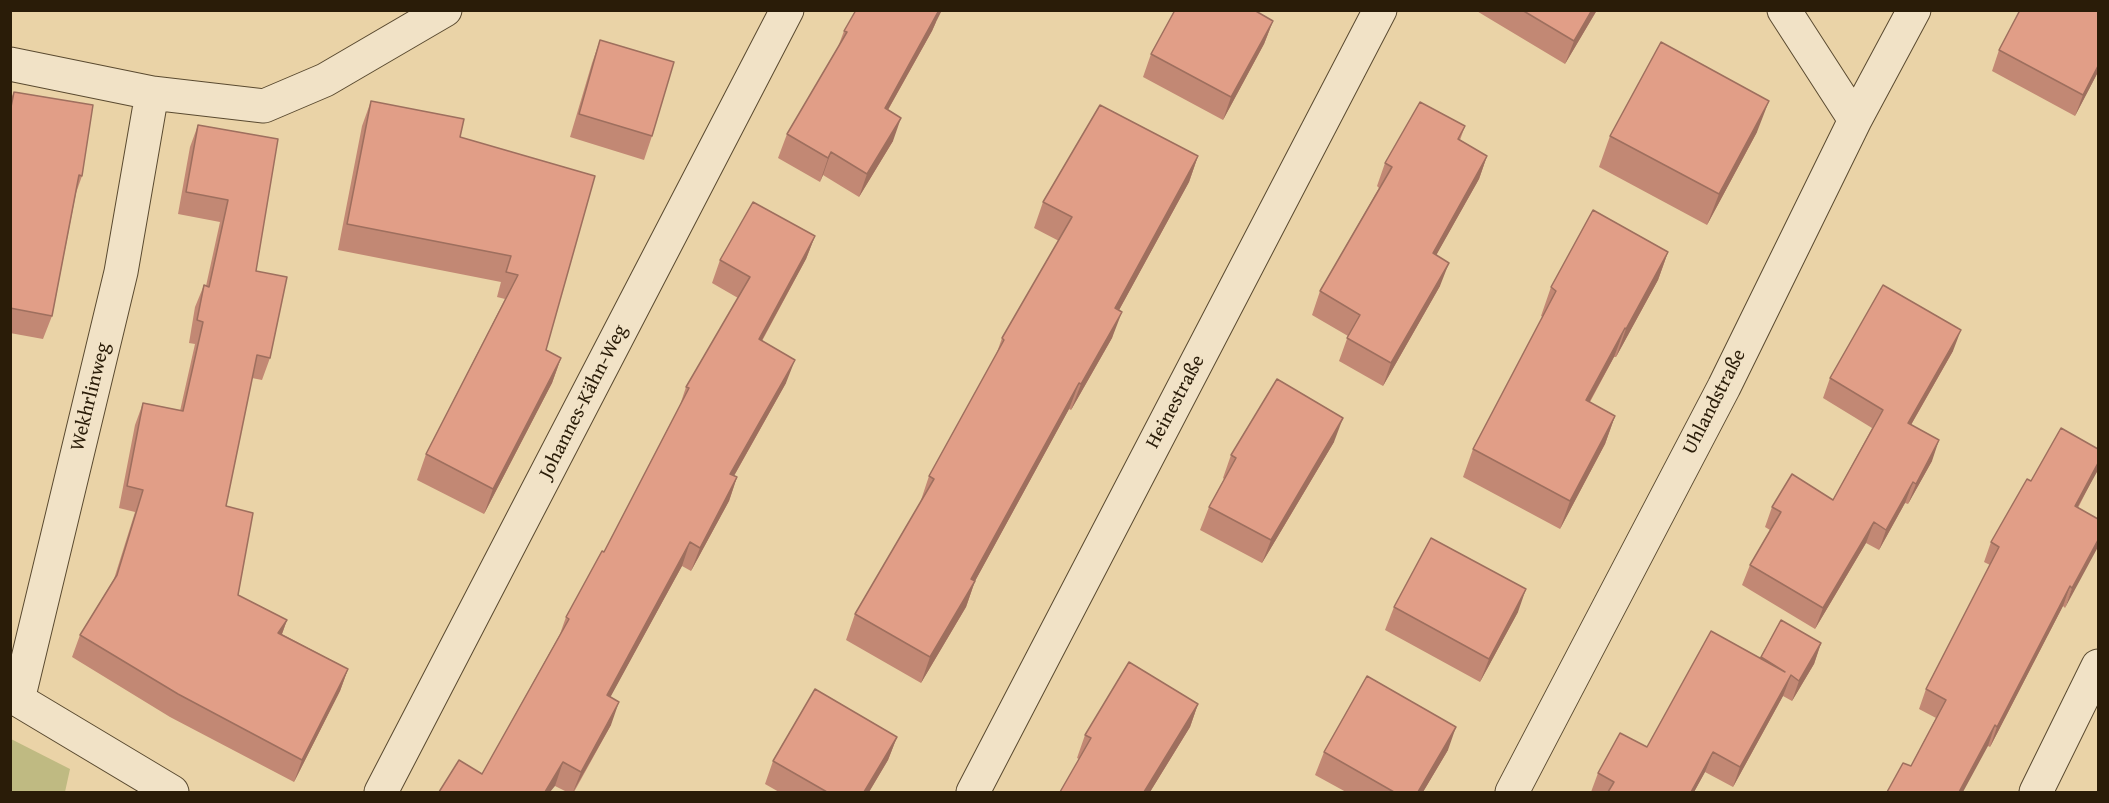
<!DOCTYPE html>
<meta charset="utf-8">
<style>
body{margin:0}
#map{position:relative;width:2109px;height:803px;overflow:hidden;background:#ead3a7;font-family:"Gentium Book Plus",serif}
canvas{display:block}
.frame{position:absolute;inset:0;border:12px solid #2a1c08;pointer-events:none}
</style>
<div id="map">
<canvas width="2109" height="803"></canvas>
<div class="frame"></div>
</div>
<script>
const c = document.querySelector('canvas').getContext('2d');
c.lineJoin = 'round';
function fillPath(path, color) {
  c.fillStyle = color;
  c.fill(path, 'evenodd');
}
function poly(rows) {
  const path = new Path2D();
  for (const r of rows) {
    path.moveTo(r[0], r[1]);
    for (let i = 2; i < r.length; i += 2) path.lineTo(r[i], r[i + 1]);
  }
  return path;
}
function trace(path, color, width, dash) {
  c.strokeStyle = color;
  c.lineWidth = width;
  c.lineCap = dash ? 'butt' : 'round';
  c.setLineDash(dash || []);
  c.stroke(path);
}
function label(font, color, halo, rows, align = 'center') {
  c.font = font + ' "Gentium Book Plus",serif';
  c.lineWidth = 6;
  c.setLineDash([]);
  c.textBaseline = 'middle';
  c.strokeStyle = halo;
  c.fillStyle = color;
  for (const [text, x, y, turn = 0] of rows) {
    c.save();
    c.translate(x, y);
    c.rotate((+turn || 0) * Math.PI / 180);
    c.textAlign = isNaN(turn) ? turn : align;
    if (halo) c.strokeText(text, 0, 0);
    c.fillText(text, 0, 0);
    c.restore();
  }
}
fillPath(poly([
 [11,739,70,769,65,792,11,792]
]), '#bfba82');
const minor = poly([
 [1784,10,1855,120],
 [10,64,152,93,264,106,325,80,445,10],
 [10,695,172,792],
 [18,700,121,272,152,93],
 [381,792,787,10],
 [973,792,1380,10],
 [1512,792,1724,387,1855,120,1914,10],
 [2036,792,2098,666]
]);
trace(minor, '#5a4a30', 35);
trace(minor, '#f1e2c6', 33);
fillPath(poly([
 [1475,10,1597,10,1565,64],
 [1273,21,1264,44,1223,120,1143,77,1151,54],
 [936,22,932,31,888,110,893,141,859,197,823,175,820,182,778,158,787,134,838,47,844,31],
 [600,40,652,136,644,160,570,137,592,63],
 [1999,50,2098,72,2075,116,1992,71],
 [14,92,82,176,76,193,52,316,43,339,10,333,10,101],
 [371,101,460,137,595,176,546,350,561,358,552,383,484,514,417,480,426,454,505,299,497,297,501,282,338,250,362,126],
 [198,125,278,139,256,271,270,358,262,380,252,378,226,506,238,595,287,620,282,634,348,669,340,691,294,782,170,717,72,657,80,635,114,579,135,512,119,508,135,425,143,403,180,411,195,344,189,343,195,307,204,285,206,286,220,222,178,214,190,147],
 [1465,126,1460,140,1487,156,1479,179,1436,255,1440,286,1383,386,1339,361,1348,336,1312,315,1320,291,1379,188,1377,186,1385,163],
 [1757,132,1707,225,1599,167,1610,136],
 [1198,156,1189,182,1119,310,1112,338,1071,410,1069,409,975,581,966,607,921,683,846,640,855,614,920,503,929,476,996,355,1002,338,1059,241,1034,228,1043,202],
 [815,236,806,259,762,341,786,383,734,476,737,477,729,501,691,571,682,566,610,697,611,725,574,792,567,792,555,786,482,774,560,634,566,617,604,552,680,405,686,387,738,298,712,283,720,260],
 [1668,252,1658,280,1616,357,1614,357,1590,402,1615,416,1605,444,1560,529,1463,477,1473,449,1543,317,1541,316,1551,287],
 [1953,351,1911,425,1932,461,1908,504,1905,503,1879,550,1866,543,1815,629,1742,585,1750,565,1770,530,1765,527,1772,507,1833,500,1872,428,1823,398,1830,378],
 [1334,442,1262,563,1200,530,1209,507,1224,479,1223,478,1231,455],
 [2098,449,2098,468,2078,508,2098,519,2065,608,2063,606,1990,747,1988,746,1911,766,1936,718,1919,709,1926,689,1990,565,1984,562,1991,542,2031,481],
 [1394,607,1518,612,1480,682,1385,630],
 [1781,620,1821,643,1814,664,1792,701,1783,696,1733,787,1705,772,1694,792,1591,792,1598,773,1647,747,1760,658],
 [1198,704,1190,727,1150,792,1060,792,1079,759,1077,758,1085,735],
 [897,737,888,760,869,792,779,792,765,784,773,761],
 [1448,750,1423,792,1346,792,1315,775,1324,752]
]), '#c28874');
fillPath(poly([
 [938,10,942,10,936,22,932,31,876,131,885,108],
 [1592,10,1597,10,1565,64,1574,41],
 [1273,21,1264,44,1223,120,1231,97],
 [2098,66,2098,72,2075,116,2083,95],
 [1769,101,1757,132,1707,225,1719,194],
 [901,118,893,141,859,197,867,174],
 [831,152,823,175,820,182,828,158],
 [1198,156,1189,182,1106,334,1115,308],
 [1487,156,1479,179,1424,277,1433,253],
 [815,236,806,259,750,362,759,339],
 [1668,252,1658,280,1616,357,1626,329],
 [1449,263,1440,286,1383,386,1391,363],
 [1122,312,1112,338,1071,410,1081,384],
 [1625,328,1614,357,1575,428,1586,400],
 [1961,330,1953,351,1900,444,1908,423],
 [561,358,552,383,484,514,493,489],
 [795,360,786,383,722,497,730,474],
 [1079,383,1069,409,968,594,975,581,966,607,921,683,930,657,971,579],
 [1615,416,1605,444,1560,529,1570,501],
 [1343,418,1334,442,1262,563,1271,540],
 [1939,440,1932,461,1908,504,1916,484],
 [2098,463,2098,468,2097,472,2067,526,2075,506],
 [737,477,729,501,691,571,700,548],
 [1913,482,1905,503,1879,550,1886,530],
 [1874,522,1866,543,1815,629,1823,608],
 [2098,540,2098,547,2065,608,2072,588],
 [690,542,682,566,599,718,607,695],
 [2070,586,2063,606,1990,747,1997,727],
 [1526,589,1518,612,1480,682,1489,659],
 [287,620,279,642,278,633],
 [1821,643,1814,664,1792,701,1799,681],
 [348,669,340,691,294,782,302,760],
 [1791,675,1783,696,1733,787,1740,767],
 [619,702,611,725,573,792,581,772],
 [1198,704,1190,727,1150,792,1144,792],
 [1995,725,1988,746,1963,792,1959,792],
 [1456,727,1448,750,1423,792,1418,792],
 [897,737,888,760,869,792,864,792],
 [1713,752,1705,772,1694,792,1691,792],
 [563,762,555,786,550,792,545,792]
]), '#9e6f5e');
const building = poly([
 [856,10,939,10,885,108,901,118,867,174,831,152,828,158,787,134,847,32,844,31,856,10],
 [1175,10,1254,10,1273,21,1231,97,1151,54,1175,10],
 [1522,10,1592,10,1574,41,1522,10],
 [2020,10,2098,10,2098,66,2083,95,1999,50,2020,10],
 [600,40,674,62,652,136,579,114,600,40],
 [1661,42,1769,101,1719,194,1610,136,1661,42],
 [14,92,93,105,82,176,79,175,52,316,10,308,10,112,14,92],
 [371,101,464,119,460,137,595,176,546,350,561,358,493,489,426,454,518,275,506,272,511,256,347,224,371,101],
 [1420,102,1465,126,1458,139,1487,156,1433,253,1449,263,1391,363,1347,338,1360,315,1320,291,1392,167,1385,163,1420,102],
 [1100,105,1198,156,1115,308,1122,312,1081,384,1079,383,971,579,975,581,930,657,855,614,934,479,929,476,1004,340,1002,338,1072,217,1043,202,1100,105],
 [198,125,278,139,256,271,287,277,270,358,257,355,226,506,253,513,238,595,287,620,278,633,348,669,302,760,178,694,80,635,117,575,143,490,127,486,143,403,183,411,203,322,197,320,204,285,209,287,228,200,186,192,198,125],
 [753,202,815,236,759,339,795,360,730,474,737,477,700,548,690,542,607,695,619,702,581,772,563,762,545,792,439,792,459,760,482,774,569,619,566,617,602,551,604,552,689,388,686,387,750,277,720,260,753,202],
 [1593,210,1668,252,1626,329,1625,328,1586,400,1615,416,1570,501,1473,449,1556,291,1551,287,1593,210],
 [1883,285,1961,330,1908,423,1939,440,1916,484,1913,482,1886,530,1874,522,1823,608,1750,565,1781,512,1772,507,1792,474,1833,500,1883,410,1830,378,1883,285],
 [1277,379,1343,418,1271,540,1209,507,1236,458,1231,455,1277,379],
 [2061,428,2098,449,2098,463,2075,506,2098,519,2098,540,2072,588,2070,586,1997,727,1995,725,1959,792,1887,792,1903,763,1911,766,1946,700,1926,689,1999,547,1991,542,2027,479,2031,481,2061,428],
 [1431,538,1526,589,1489,659,1394,607,1431,538],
 [1781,620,1821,643,1799,681,1791,675,1740,767,1713,752,1691,792,1608,792,1614,782,1598,773,1620,733,1647,747,1711,631,1785,672,1761,657,1781,620],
 [1129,662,1198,704,1144,792,1060,792,1091,738,1085,735,1129,662],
 [1367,676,1456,727,1418,792,1394,792,1324,752,1367,676],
 [815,689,897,737,864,792,827,792,773,761,815,689]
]);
fillPath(building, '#e19e87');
trace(building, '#9e6f5e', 1.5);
label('20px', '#2a1c08', '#f1e2c6', [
 ["Wekhrlinweg",91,397,-76],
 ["Johannes-Kähn-Weg",584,402,-63],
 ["Heinestraße",1176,402,-62],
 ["Uhlandstraße",1715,402,-63]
]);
</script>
